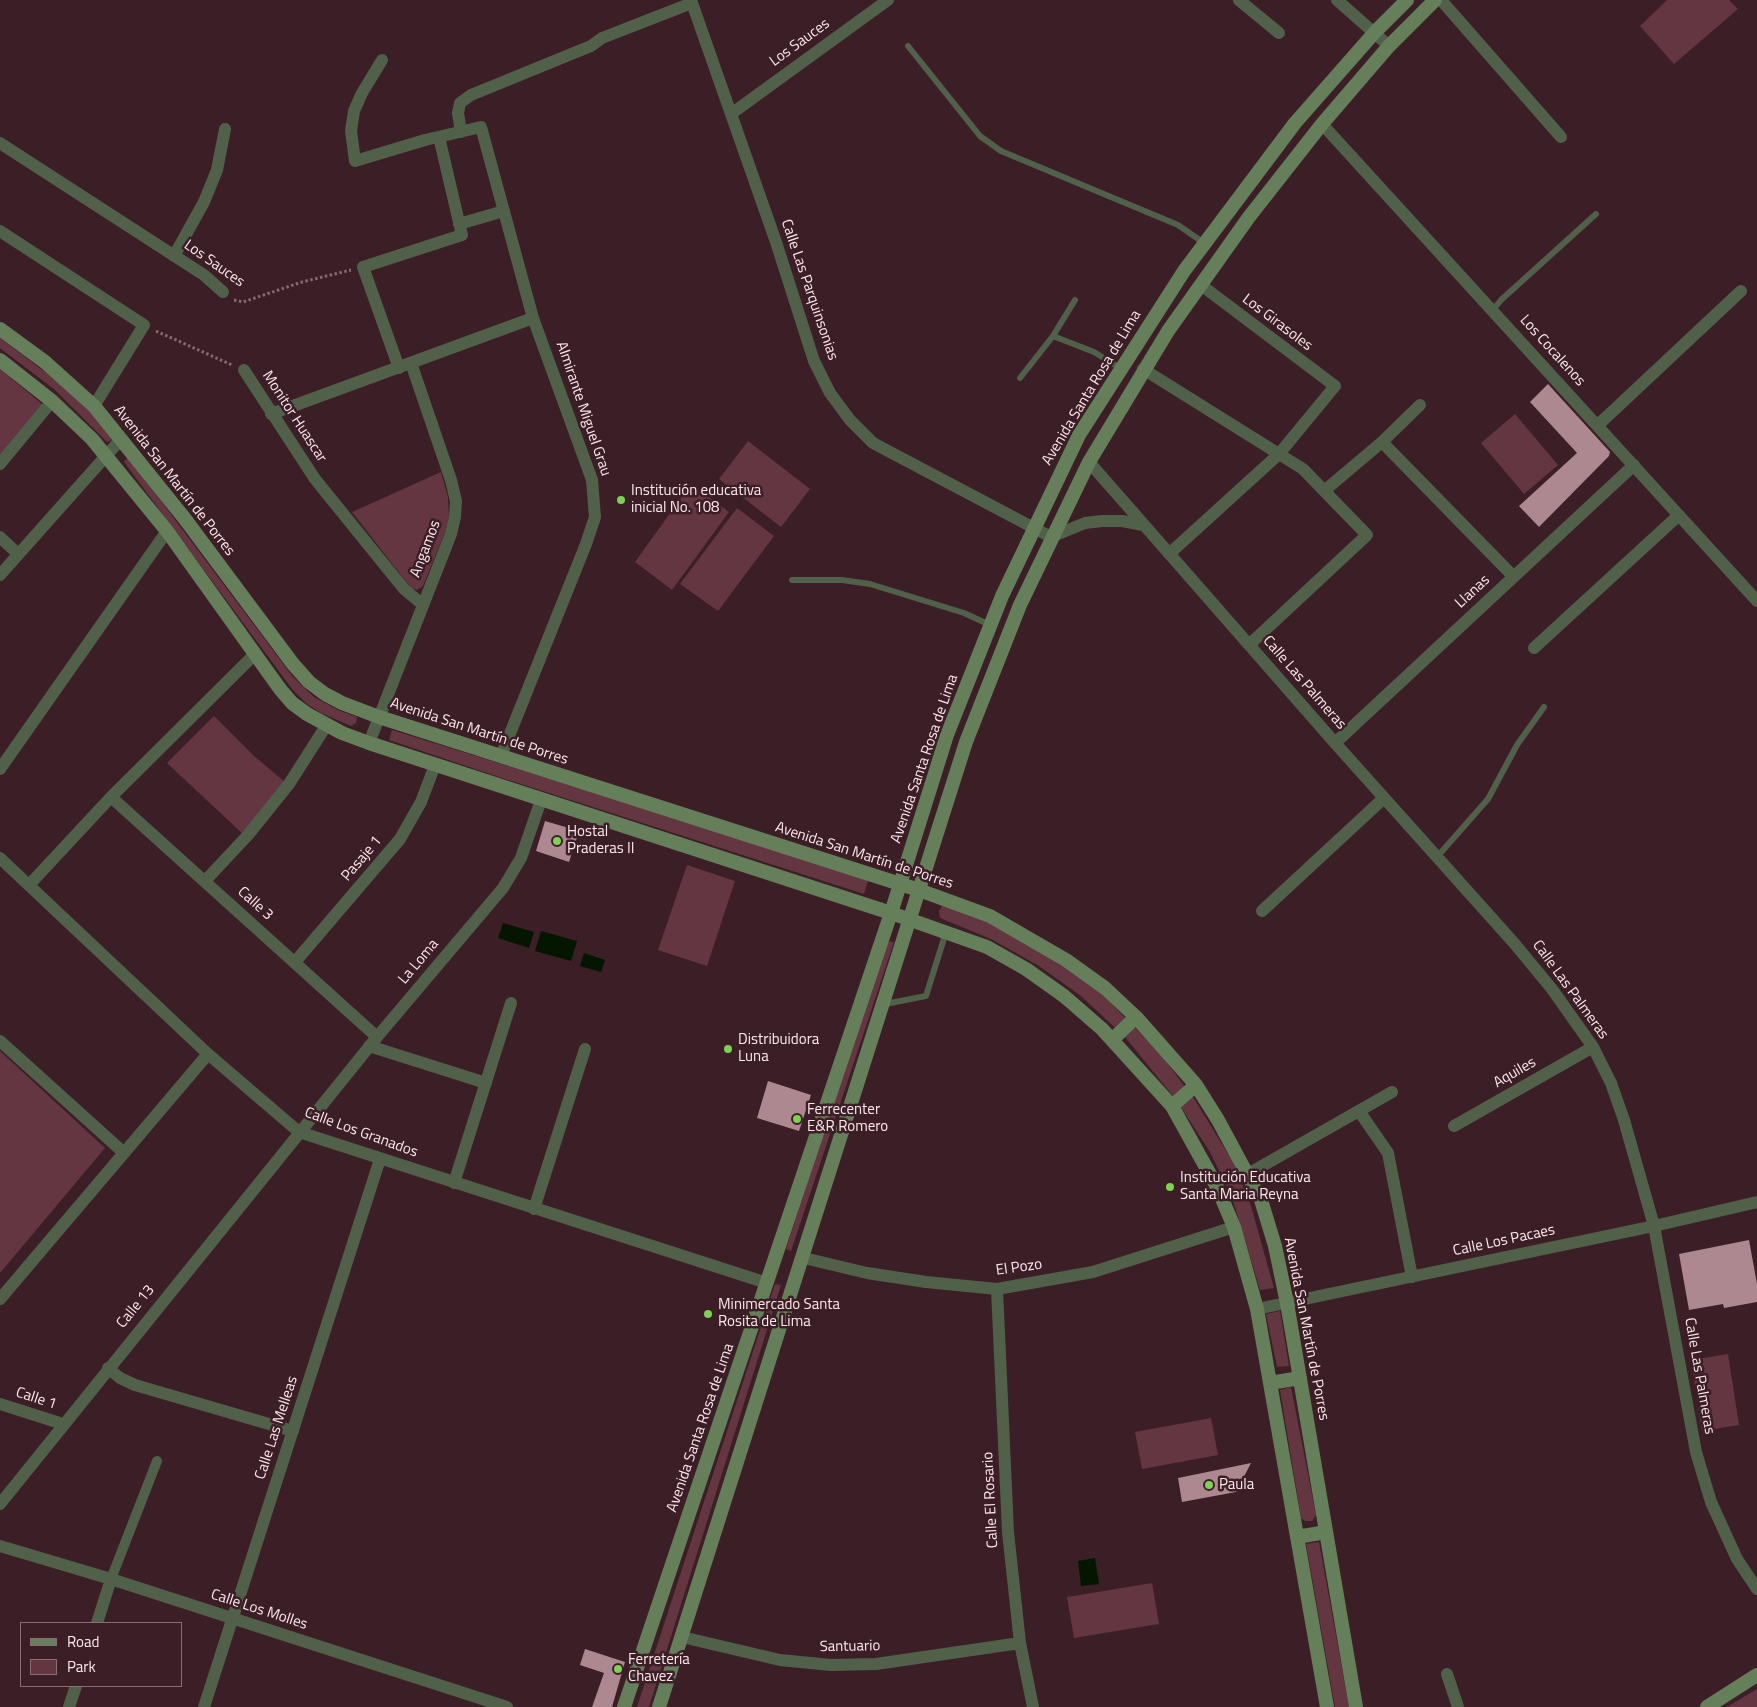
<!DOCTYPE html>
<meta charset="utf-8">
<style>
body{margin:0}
#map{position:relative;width:1757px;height:1707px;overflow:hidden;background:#3c1e26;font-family:"Titillium Web",sans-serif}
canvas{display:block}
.legend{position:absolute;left:20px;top:1622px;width:162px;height:65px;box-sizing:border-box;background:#3c1e26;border:1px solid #896f75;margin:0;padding:6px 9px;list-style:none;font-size:15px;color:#fde8ec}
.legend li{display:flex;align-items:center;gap:10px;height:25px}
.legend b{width:25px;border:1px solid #896f75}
</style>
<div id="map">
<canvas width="1757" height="1707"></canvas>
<ul class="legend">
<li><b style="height:6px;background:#657f5a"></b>Road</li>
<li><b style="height:14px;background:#643642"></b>Park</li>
</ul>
</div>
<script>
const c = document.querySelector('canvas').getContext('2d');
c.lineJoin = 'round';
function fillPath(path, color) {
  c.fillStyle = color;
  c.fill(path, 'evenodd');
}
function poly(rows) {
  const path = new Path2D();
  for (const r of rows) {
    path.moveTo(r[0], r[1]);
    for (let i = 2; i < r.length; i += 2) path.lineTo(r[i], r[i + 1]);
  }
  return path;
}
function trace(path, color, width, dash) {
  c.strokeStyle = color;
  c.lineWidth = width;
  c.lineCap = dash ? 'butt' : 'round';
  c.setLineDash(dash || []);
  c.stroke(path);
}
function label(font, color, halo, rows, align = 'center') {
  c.font = font + ' "Titillium Web",sans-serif';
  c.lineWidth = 5;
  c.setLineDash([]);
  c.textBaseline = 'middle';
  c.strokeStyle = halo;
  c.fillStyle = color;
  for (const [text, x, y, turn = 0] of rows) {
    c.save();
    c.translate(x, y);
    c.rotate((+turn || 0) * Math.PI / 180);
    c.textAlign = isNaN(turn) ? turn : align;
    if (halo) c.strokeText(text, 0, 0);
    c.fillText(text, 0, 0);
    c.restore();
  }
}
fillPath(poly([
 [1667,0,1729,0,1738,9,1674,64,1640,26],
 [0,338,81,399,113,437,110,441,107,442,55,390,0,348],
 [0,369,42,404,0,457],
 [1515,414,1558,465,1524,494,1481,443],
 [748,441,810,489,781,527,719,479],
 [128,457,293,677,314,697,338,710,357,717,356,723,351,726,321,713,307,704,292,689,124,462],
 [441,472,448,497,449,517,446,530,423,586,417,590,411,588,352,512],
 [691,484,729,512,672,590,635,562],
 [737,508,774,536,718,611,680,584],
 [214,716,254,756,285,782,244,835,167,763],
 [392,730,869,878,864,894,496,776,389,740],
 [687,865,735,881,707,966,658,950],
 [944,902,1005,929,1051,955,1096,988,1158,1051,1195,1100,1233,1162,1251,1206,1274,1288,1260,1290,1232,1197,1210,1152,1177,1101,1125,1037,1081,996,1039,966,991,939,940,918,939,911],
 [886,941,894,942,791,1251,786,1249],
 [0,1051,105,1148,0,1273],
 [775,1284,781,1285,649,1707,637,1707],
 [1280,1311,1289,1366,1277,1367,1266,1314],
 [1728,1354,1739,1425,1702,1431,1691,1360],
 [1291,1387,1316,1515,1312,1521,1305,1521,1301,1518,1280,1390],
 [1211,1418,1218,1455,1142,1469,1135,1432],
 [1319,1542,1349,1707,1335,1707,1306,1544],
 [1152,1583,1159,1624,1074,1638,1067,1597],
 [1757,1689,1757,1707,1727,1707]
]), '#643642');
fillPath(poly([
 [503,923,534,932,529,948,498,938],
 [541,931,577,941,571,961,535,951],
 [584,953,605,960,601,972,580,966],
 [1095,1558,1099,1584,1081,1586,1078,1561]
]), '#041500');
fillPath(poly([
 [1548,384,1610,452,1609,456,1539,527,1519,506,1577,453,1530,402],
 [545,821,579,831,569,862,536,851],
 [768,1081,811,1095,799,1131,757,1118],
 [1749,1240,1757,1284,1757,1302,1724,1308,1723,1304,1689,1310,1679,1254],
 [1251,1463,1236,1492,1182,1502,1178,1478],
 [585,1649,625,1662,612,1707,592,1707,604,1673,580,1665]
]), '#ae8891');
trace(poly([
 [234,300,243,302,302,282,351,270],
 [156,331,232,365]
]), '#856a71', 3, [2.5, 2.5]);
trace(poly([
 [908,46,980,136,1001,151,1178,225,1204,243],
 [1493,310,1501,300,1596,214],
 [1053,336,1075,300],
 [1020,378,1053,336,1094,352,1120,368],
 [792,580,842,580,870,584,964,613,990,625],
 [1437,857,1488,799,1517,745,1544,707],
 [885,1004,926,996,946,932]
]), '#506049', 6);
trace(poly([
 [111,1579,157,1461]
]), '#506049', 10);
trace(poly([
 [691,0,776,242,814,361,830,393,850,420,873,443,1051,537,1085,523,1102,521,1122,521,1143,525],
 [1239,0,1279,33],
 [1337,0,1389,46],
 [1441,0,1561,137],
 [382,60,362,93,354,111,351,131,355,161,425,140,481,127,533,318,592,480,595,517,586,544,501,756],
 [731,114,888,0],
 [1322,124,1757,601],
 [461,132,458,113,460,103,471,95,591,46,602,38,692,3],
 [0,143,204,275,223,292],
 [459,224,504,211],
 [0,231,144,325,94,406],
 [174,256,204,202,217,170,225,129],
 [399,368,363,267,462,235,439,137],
 [1143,369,1303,469,1367,535,1249,645],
 [244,370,315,479,404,589,422,604],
 [271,414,533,318],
 [1598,425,1741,291],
 [1382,442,1513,576],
 [1089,462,1335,743,1514,943,1552,989,1593,1047,1611,1083,1624,1120,1654,1226,1696,1452,1711,1502,1737,1559,1757,1589],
 [0,464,52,401],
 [1324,491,1382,442,1420,405],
 [0,537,18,554],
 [1169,554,1279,454,1335,386,1201,285],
 [0,575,121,439],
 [1534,648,1679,515],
 [369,743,451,534,455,517,456,501,451,480,411,363],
 [1335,743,1634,465],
 [0,769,167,531],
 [111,797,377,1037],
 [0,858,208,1054,299,1132,767,1283],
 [205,881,248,835,289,784,326,726],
 [30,884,111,797,255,654],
 [1262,911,1384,798],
 [295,962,400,839,421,802,435,765],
 [0,1041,123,1152],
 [369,1046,486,1083],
 [1359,1111,1388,1153,1412,1277],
 [1454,1126,1593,1047],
 [1248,1174,1392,1092],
 [454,1183,511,1003],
 [534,1209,585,1049],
 [804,1258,867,1273,926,1282,997,1289,1093,1272,1234,1227],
 [997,1289,1008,1532,1020,1643,1033,1707],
 [0,1299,208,1054],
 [1257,1309,1654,1226,1757,1202],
 [108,1368,120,1378,135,1385,293,1431],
 [0,1404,63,1424],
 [0,1504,377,1037,503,888,521,858,541,800],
 [0,1546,111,1579,507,1707],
 [97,1623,111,1579],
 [682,1637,780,1660,831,1665,876,1664,1020,1643],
 [1447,1674,1458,1707],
 [69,1707,76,1686],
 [204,1707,380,1159]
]), '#506049', 12);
trace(poly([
 [0,329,45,362,94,406,185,519,293,664,309,682,325,694,342,703,379,717,919,890,990,916,1066,960,1105,988,1136,1017,1196,1085,1218,1120,1261,1200,1275,1246,1287,1303,1356,1707],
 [0,360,52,401,92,439,167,531,280,689,292,703,307,714,342,733,369,743,891,913,987,947,1026,969,1064,996,1102,1029,1172,1106,1217,1187,1234,1227,1257,1309,1327,1707],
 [1112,1040,1136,1017],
 [1172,1106,1196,1085],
 [1270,1383,1300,1378],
 [1297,1537,1326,1532],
 [624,1707,891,913,947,735,1002,596,1079,435,1184,271,1295,123,1375,32,1407,0],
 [659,1707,966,742,1020,605,1089,462,1168,331,1249,217,1322,124,1389,46,1435,0],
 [1707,1707,1757,1675]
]), '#657f5a', 14);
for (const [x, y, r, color] of [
 [621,500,5,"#7dd154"],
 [557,841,5,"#7dd154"],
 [728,1049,5,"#7dd154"],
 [797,1119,5,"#7dd154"],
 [1170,1187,5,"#7dd154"],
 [708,1314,5,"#7dd154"],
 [1209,1485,5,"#7dd154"],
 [618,1669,5,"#7dd154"]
]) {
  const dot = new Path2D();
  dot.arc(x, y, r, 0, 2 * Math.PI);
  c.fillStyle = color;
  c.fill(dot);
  trace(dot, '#3c1e26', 2);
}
label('15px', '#fde8ec', '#3c1e26', [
 ["Los Sauces",800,43,-36],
 ["Los Sauces",214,264,35],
 ["Calle Las Parquinsonias",809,290,71],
 ["Los Girasoles",1277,323,37],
 ["Los Cocalenos",1552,351,48],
 ["Avenida Santa Rosa de Lima",1092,388,-59],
 ["Almirante Miguel Grau",583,409,71],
 ["Monitor Huascar",294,417,57],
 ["Avenida San Martín de Porres",174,481,52],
 ["Angamos",426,549,-69],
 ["Llanas",1473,592,-43],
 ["Calle Las Palmeras",1304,683,49],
 ["Avenida San Martín de Porres",479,732,18],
 ["Avenida Santa Rosa de Lima",925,759,-71],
 ["Avenida San Martín de Porres",864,856,18],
 ["Pasaje 1",362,859,-50],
 ["Calle 3",255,904,42],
 ["La Loma",419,962,-50],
 ["Calle Las Palmeras",1570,990,54],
 ["Aquiles",1515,1073,-30],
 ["Calle Los Granados",361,1133,20],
 ["Calle Los Pacaes",1504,1241,-12],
 ["El Pozo",1019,1268,-8],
 ["Calle 13",136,1307,-51],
 ["Avenida San Martín de Porres",1306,1329,79],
 ["Calle Las Palmeras",1699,1376,80],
 ["Calle 1",36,1399,18],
 ["Calle Las Melleas",277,1428,-72],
 ["Avenida Santa Rosa de Lima",701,1428,-71],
 ["Calle El Rosario",991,1500,-93],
 ["Calle Los Molles",259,1610,18],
 ["Santuario",850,1647,-1]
]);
label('15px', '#fde8ec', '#3c1e26', [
 ["Institución educativa",631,491],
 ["inicial No. 108",631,508],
 ["Hostal",567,832],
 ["Praderas II",567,849],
 ["Distribuidora",738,1040],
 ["Luna",738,1057],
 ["Ferrecenter",807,1110],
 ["E&R Romero",807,1127],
 ["Institución Educativa",1180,1178],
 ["Santa Maria Reyna",1180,1195],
 ["Minimercado Santa",718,1305],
 ["Rosita de Lima",718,1322],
 ["Paula",1219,1485],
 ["Ferretería",628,1660],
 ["Chavez",628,1677]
], 'left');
</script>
